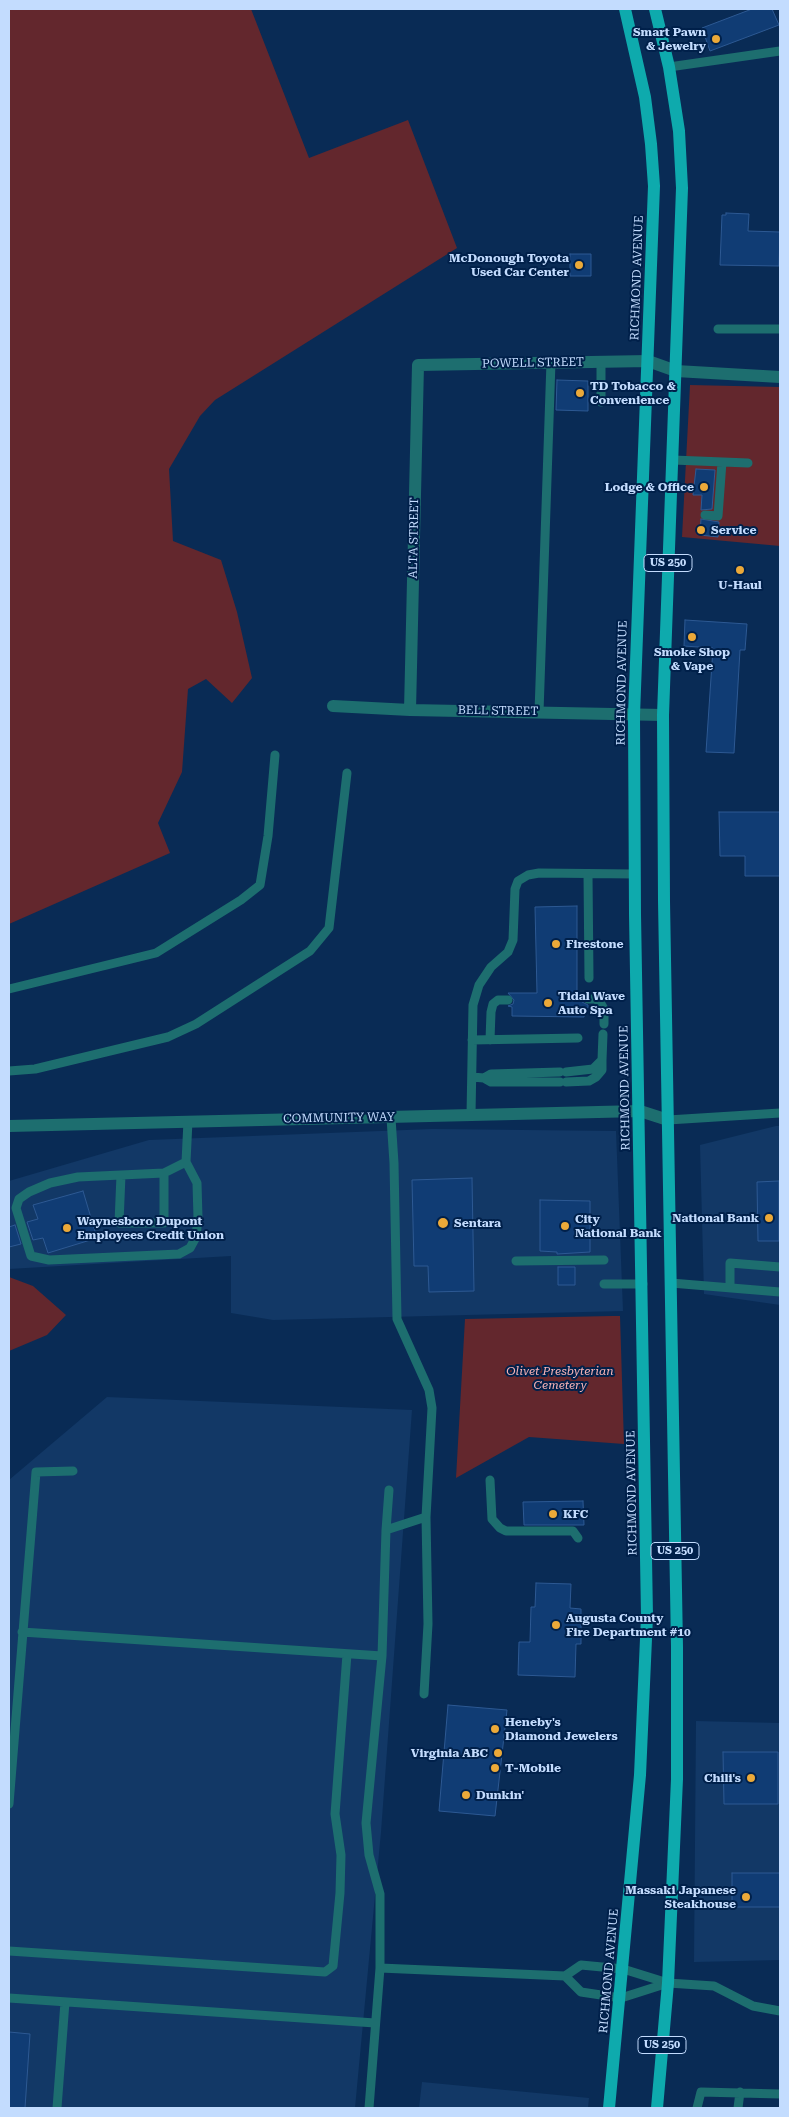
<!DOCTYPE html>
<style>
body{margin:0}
#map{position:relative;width:789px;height:2117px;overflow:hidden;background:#092b55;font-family:"Roboto Serif",serif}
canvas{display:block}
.frame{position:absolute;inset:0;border:10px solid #c3dcfe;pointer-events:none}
</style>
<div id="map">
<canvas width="789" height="2117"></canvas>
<div class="frame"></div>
</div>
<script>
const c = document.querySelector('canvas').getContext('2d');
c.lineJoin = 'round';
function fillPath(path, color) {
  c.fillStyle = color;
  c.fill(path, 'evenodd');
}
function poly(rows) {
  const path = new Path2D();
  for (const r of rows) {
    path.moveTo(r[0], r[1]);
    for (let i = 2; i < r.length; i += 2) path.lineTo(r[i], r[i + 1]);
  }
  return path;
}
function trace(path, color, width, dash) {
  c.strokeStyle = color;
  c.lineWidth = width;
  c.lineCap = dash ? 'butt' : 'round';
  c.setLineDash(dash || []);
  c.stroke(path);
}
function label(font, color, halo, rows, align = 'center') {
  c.font = font + ' "Roboto Serif",serif';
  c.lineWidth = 4;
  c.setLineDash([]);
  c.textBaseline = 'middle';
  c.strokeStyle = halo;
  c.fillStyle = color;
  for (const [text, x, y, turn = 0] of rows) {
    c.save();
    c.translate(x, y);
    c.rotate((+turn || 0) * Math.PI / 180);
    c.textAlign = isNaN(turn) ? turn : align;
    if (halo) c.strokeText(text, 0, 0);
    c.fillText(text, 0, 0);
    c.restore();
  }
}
fillPath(poly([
 [776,1126,780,1126,780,1305,704,1294,700,1145],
 [432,1129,616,1131,623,1311,273,1320,231,1313,231,1256,9,1269,9,1181,149,1140],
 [107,1397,412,1410,381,1832,355,2108,9,2108,9,1480],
 [696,1721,780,1723,780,1960,694,1962],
 [422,2082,589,2098,588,2108,419,2108]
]), '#123866');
fillPath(poly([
 [9,9,251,9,309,158,408,120,457,248,215,400,200,416,169,469,173,541,221,560,237,612,252,678,232,703,206,679,188,689,182,772,158,823,170,853,9,924],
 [690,385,780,387,780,546,682,537],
 [9,1277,33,1286,66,1315,47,1335,9,1351],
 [612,1316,620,1316,624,1444,529,1437,456,1478,465,1319]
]), '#63272d');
const building = poly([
 [752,9,772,9,779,25,710,51,702,28,752,9],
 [726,213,749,214,748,231,780,232,779,266,720,265,722,215,726,215,726,213],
 [570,254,591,254,591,276,570,276,570,254],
 [557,380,588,381,588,411,556,410,557,380],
 [696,469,715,470,712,509,701,510,702,495,693,495,696,469],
 [701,519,719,522,718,537,700,535,701,519],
 [685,620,747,624,745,650,740,650,734,753,706,752,713,648,684,646,685,620],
 [719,812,780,812,780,876,745,876,745,856,720,856,719,812],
 [577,906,577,994,584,994,582,1002,588,1005,588,1008,585,1008,584,1017,512,1016,512,1007,508,1006,513,1004,514,1000,508,993,537,993,535,907,577,906],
 [472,1178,474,1291,429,1292,428,1266,414,1266,412,1180,472,1178],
 [779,1181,779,1241,758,1241,757,1182,779,1181],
 [83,1191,97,1238,48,1253,43,1238,33,1240,27,1222,38,1219,33,1205,83,1191],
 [540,1200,590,1201,590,1252,557,1254,557,1252,540,1251,540,1200],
 [15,1225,21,1244,9,1247,9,1227,15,1225],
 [558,1267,575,1267,575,1285,558,1285,558,1267],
 [583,1501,584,1525,524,1525,523,1502,583,1501],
 [536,1583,571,1584,570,1608,581,1609,581,1644,576,1644,575,1677,518,1675,519,1642,530,1642,531,1607,535,1607,536,1583],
 [448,1705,507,1710,495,1816,439,1811,448,1705],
 [723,1752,778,1752,778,1804,724,1804,723,1752],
 [732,1873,780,1873,780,1907,732,1907,732,1873],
 [9,2032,30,2034,25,2108,9,2108,9,2032]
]);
fillPath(building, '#103c74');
trace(building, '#2d5993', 1);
trace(poly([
 [669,67,780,51],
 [718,329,780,329],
 [601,362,601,402],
 [673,460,748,463],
 [705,515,718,516,722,462],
 [539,712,551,362],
 [588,874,589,978],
 [9,989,156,953,241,900,260,885,268,836,275,755],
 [588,999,595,999,600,1002,604,1009,604,1024],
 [472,1040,578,1038],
 [490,1040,491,1012,493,1004,498,1000,508,1000],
 [9,1071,35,1069,168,1037,196,1024,310,951,329,928,347,773],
 [566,1072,593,1069,602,1060,603,1034],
 [472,1077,484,1078,491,1082,560,1082],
 [484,1078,491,1074,560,1072],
 [566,1082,589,1081,596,1077,602,1070,602,1060],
 [471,1115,473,1005,479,985,491,967,508,952,513,940,515,889,518,881,528,875,539,873,635,874],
 [391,1118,394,1163,397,1319,429,1390,432,1408,426,1517,428,1624,424,1694],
 [668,1120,780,1113],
 [186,1162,197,1183,198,1218,196,1237,190,1248,179,1254,49,1260,31,1256,16,1208,19,1199,29,1192,50,1183,78,1177,164,1173,186,1162,188,1121],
 [121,1175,119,1223,164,1223,164,1173],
 [516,1261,604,1260],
 [671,1283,780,1292],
 [604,1284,643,1284],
 [730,1288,730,1263,780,1267],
 [490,1480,492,1519,500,1528,506,1531,573,1531,578,1538],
 [386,1530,426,1517],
 [647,1546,675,1556],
 [22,1632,382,1656],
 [9,1804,36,1472,73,1471],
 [9,1951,325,1972,333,1966,340,1893,341,1855,335,1814,347,1654],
 [380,1968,565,1976,581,1965,623,1969,668,1983,714,1986,753,2006,780,2011],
 [565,1976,581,1992,621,1998,668,1983],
 [9,1998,375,2023],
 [57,2108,65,2002],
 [369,2108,380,1968,380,1894,369,1855,366,1823,382,1656,386,1530,389,1490],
 [697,2108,701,2092,780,2094],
 [738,2108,740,2092]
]), '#1d6e6f', 9);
trace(poly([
 [333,706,410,710,663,715],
 [410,710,418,365,648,361,676,371,780,377],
 [9,1126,640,1111,668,1120]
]), '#1d6e6f', 12);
trace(poly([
 [655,9,669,67,679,131,682,188,663,715,664,901,677,1647,677,1779,668,1983,657,2108],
 [609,2108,640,1775,647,1616,635,914,634,715,654,186,651,144,645,97,625,9]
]), '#0eaaad', 12);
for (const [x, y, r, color] of [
 [716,39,5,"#eba939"],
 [579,265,5,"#eba939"],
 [580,393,5,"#eba939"],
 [704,487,5,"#eba939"],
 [701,530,5,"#eba939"],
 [740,570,5,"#eba939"],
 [692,637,5,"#eba939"],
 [556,944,5,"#eba939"],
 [548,1003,5,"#eba939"],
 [769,1218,5,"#eba939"],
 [443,1223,6,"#eba939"],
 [565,1226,5,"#eba939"],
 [67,1228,5,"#eba939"],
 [553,1514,5,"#eba939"],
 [556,1625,5,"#eba939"],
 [495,1729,5,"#eba939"],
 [498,1753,5,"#eba939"],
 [495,1768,5,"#eba939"],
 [751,1778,5,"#eba939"],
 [466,1795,5,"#eba939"],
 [746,1897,5,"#eba939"]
]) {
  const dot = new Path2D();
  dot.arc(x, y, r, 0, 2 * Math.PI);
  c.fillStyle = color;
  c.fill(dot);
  trace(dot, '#00204a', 2);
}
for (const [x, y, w] of [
 [668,563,48],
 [675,1551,48],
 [662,2045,48]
]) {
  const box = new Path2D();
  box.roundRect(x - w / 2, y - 8.5, w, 17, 4);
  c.fillStyle = '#00204a';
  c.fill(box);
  trace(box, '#c3dcfe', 1);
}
label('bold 11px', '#c3dcfe', null, [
 ["US 250",668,563],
 ["US 250",675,1551],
 ["US 250",662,2045]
]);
label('bold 12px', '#c3dcfe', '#00204a', [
 ["Smart Pawn",706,32,"right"],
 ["& Jewelry",706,46,"right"],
 ["McDonough Toyota",569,258,"right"],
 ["Used Car Center",569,272,"right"],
 ["TD Tobacco &",590,386],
 ["Convenience",590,400],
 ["Lodge & Office",694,487,"right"],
 ["Service",711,530],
 ["U-Haul",740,585,"center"],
 ["Smoke Shop",692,652,"center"],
 ["& Vape",692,666,"center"],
 ["Firestone",566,944],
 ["Tidal Wave",558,996],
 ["Auto Spa",558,1010],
 ["National Bank",759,1218,"right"],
 ["City",575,1219],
 ["National Bank",575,1233],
 ["Waynesboro Dupont",77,1221],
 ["Employees Credit Union",77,1235],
 ["Sentara",454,1223],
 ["KFC",563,1514],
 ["Augusta County",566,1618],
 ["Fire Department #10",566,1632],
 ["Heneby's",505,1722],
 ["Diamond Jewelers",505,1736],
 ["Virginia ABC",488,1753,"right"],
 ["T-Mobile",505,1768],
 ["Chili's",741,1778,"right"],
 ["Dunkin'",476,1795],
 ["Massaki Japanese",736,1890,"right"],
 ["Steakhouse",736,1904,"right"]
], 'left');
label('12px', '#c3dcfe', '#00204a', [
 ["RICHMOND AVENUE",637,278,-88],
 ["POWELL STREET",533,363,-1],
 ["ALTA STREET",414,538,-89],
 ["RICHMOND AVENUE",622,683,-89],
 ["BELL STREET",498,711,1],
 ["RICHMOND AVENUE",625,1088,-91],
 ["COMMUNITY WAY",339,1118,-1],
 ["RICHMOND AVENUE",632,1493,-91],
 ["RICHMOND AVENUE",609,1971,-85]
]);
label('italic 12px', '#f9b4b6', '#00204a', [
 ["Olivet Presbyterian",560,1371],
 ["Cemetery",560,1385]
]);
</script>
